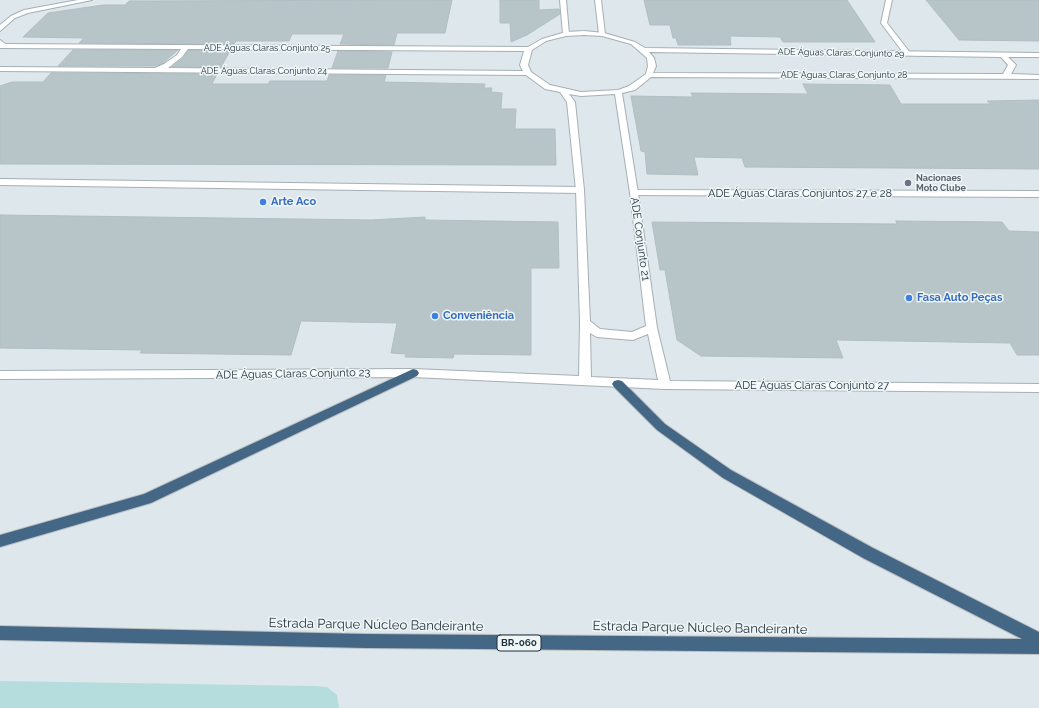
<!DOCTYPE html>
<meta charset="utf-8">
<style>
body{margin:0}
canvas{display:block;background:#dee7eb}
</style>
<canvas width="1039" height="708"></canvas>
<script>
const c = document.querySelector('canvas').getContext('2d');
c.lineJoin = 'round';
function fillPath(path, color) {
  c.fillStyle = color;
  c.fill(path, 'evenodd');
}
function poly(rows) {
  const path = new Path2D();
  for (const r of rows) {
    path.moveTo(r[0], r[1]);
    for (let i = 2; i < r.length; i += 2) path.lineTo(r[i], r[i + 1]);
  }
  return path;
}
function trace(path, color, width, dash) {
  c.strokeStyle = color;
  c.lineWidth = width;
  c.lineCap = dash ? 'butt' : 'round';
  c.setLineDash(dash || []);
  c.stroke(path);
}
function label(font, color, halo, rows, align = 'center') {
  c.font = font + ' Raleway,sans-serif';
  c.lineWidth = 3;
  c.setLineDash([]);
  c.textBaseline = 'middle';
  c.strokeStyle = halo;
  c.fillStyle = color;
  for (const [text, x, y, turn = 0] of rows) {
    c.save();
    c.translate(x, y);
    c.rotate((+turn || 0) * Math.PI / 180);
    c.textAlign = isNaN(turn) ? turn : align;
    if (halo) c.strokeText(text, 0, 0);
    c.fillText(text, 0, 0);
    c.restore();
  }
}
fillPath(poly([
 [0,681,315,686,327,687,337,695,339,708,0,708]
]), '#b6dddd');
const building = poly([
 [452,0,445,33,397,33,394,45,340,44,344,34,292,34,289,41,236,41,234,44,79,43,84,38,23,37,48,13,103,5,125,5,129,1,452,0],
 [500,0,539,0,539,10,559,9,560,14,527,35,511,42,510,23,500,23,500,0],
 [644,0,847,0,875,42,783,42,780,37,730,36,731,45,678,45,676,38,673,38,670,25,650,25,644,0],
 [926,0,1039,0,1039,41,959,40,926,0],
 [73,50,178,50,163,63,155,66,58,66,73,50],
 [189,50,230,51,221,67,172,67,183,58,189,50],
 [338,51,392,52,388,68,332,68,338,51],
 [51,73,217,74,212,84,268,84,270,81,327,81,329,75,386,75,384,82,485,84,484,88,492,88,491,92,502,93,501,109,516,109,515,129,555,129,556,165,0,164,0,86,12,82,43,82,51,73],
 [803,84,890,85,901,104,991,104,987,101,1039,100,1039,169,745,167,742,158,694,157,698,175,647,174,645,152,641,151,631,96,693,97,691,93,808,94,803,84],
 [0,215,371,220,425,217,425,220,558,222,559,268,531,268,531,355,454,354,453,358,405,357,406,354,391,353,397,323,301,321,291,355,140,353,142,350,0,348,0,215],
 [896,221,1002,222,1009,231,1039,232,1039,355,1017,355,1010,343,836,340,843,358,701,356,677,340,665,270,660,270,652,222,897,224,896,221]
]);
fillPath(building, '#b7c4c8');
trace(building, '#b1bfc4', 1);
const service = poly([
 [886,0,892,0,887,23,911,54,909,55,905,55,881,23,886,0]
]);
const minor = poly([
 [78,0,92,0,28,13,15,18,0,31,0,25,11,16,24,10,78,0],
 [560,0,566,0,569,34,566,36,563,34,560,0],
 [595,0,601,0,605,34,602,36,599,34,595,0],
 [0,40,7,45,7,47,0,45,0,40],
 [0,179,580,187,584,190,580,193,0,185,0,179],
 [634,190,1039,191,1039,197,631,195,631,191,634,190]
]);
const tertiary = poly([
 [584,31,604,33,635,42,645,48,1039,53,1039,57,1008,57,1016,65,1011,74,1039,75,1039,79,651,77,635,90,622,93,638,193,657,328,670,381,1039,384,1039,392,665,389,413,377,0,379,0,371,413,369,579,376,580,322,576,190,567,102,560,92,545,89,526,75,0,71,0,67,155,68,164,64,177,55,181,49,0,48,0,44,528,47,542,39,566,32,584,31],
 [584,35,602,36,631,44,647,58,648,66,646,74,629,86,618,90,581,92,550,85,531,72,528,65,532,50,546,41,566,36,584,35],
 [188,49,524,51,520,65,523,71,168,68,182,57,188,49],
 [649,52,1001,57,1008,65,1003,74,653,73,656,66,654,58,649,52],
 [569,94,581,96,615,94,630,193,646,326,632,332,600,329,590,321,584,190,575,102,569,94],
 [590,333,597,337,633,340,648,334,658,380,591,377,590,333]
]);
const trunk = poly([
 [413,369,417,370,419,373,417,376,151,503,0,547,0,535,144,494,413,369],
 [618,380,622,381,665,424,731,470,873,548,1039,632,1039,654,366,648,0,640,0,626,366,634,1022,639,863,558,723,478,657,430,614,387,612,384,614,381,618,380]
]);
trace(service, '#a5b0b6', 2);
trace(minor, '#a5b0b6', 2);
trace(tertiary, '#a5b0b6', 2);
trace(trunk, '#bcc1c4', 2);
fillPath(service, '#fff');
fillPath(minor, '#fff');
fillPath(tertiary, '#fff');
fillPath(trunk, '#456786');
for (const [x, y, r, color] of [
 [908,183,4,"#6b7280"],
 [263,202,4,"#3f7fe0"],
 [909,298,4,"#3f7fe0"],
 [435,316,4,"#3f7fe0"]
]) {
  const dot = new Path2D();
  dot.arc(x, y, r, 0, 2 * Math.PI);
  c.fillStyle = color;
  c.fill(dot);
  trace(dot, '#eff6f7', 1.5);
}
label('9px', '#1f2f3b', '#eff6f7', [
 ["ADE Águas Claras Conjunto 25",267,48],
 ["ADE Águas Claras Conjunto 29",841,53,1],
 ["ADE Águas Claras Conjunto 24",264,71],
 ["ADE Águas Claras Conjunto 28",844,75]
]);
label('bold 9px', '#5b616d', '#eff6f7', [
 ["Nacionaes",916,178],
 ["Moto Clube",916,188]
], 'left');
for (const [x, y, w] of [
 [519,643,44]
]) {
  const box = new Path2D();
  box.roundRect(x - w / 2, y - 8, w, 16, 3);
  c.fillStyle = '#eff6f7';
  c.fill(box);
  trace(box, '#1f2f3b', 1);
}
label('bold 10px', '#1f2f3b', null, [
 ["BR-060",519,643]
]);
label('11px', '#1f2f3b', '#eff6f7', [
 ["ADE Águas Claras Conjuntos 27 e 28",800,194],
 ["ADE Conjunto 21",640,239,82],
 ["ADE Águas Claras Conjunto 23",293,374,-1],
 ["ADE Águas Claras Conjunto 27",812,386]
]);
label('bold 11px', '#366cbe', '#eff6f7', [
 ["Arte Aco",271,202],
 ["Fasa Auto Peças",917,298],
 ["Conveniência",443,316]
], 'left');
label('13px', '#1f2f3b', '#eff6f7', [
 ["Estrada Parque Núcleo Bandeirante",376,625,1],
 ["Estrada Parque Núcleo Bandeirante",700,628,1]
]);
</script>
